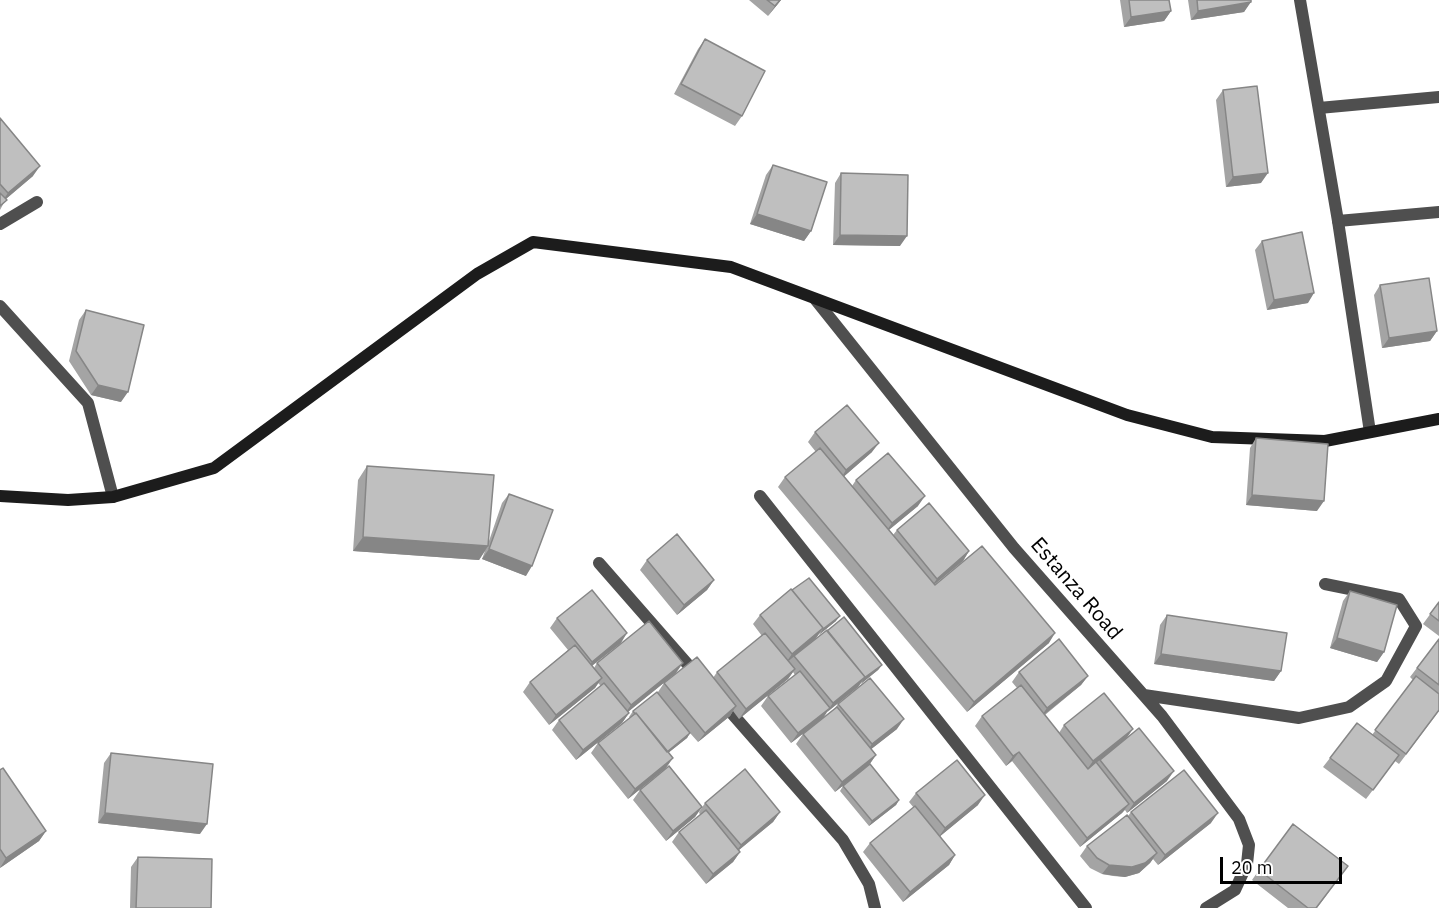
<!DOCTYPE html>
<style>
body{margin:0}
#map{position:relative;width:1439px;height:908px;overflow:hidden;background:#fff;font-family:"IBM Plex Sans",sans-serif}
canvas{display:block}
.scale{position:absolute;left:1220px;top:857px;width:122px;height:27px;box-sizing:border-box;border:3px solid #000;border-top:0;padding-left:8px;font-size:18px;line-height:21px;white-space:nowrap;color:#000;-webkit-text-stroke:4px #fff;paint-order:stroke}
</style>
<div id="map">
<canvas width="1439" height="908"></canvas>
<div class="scale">20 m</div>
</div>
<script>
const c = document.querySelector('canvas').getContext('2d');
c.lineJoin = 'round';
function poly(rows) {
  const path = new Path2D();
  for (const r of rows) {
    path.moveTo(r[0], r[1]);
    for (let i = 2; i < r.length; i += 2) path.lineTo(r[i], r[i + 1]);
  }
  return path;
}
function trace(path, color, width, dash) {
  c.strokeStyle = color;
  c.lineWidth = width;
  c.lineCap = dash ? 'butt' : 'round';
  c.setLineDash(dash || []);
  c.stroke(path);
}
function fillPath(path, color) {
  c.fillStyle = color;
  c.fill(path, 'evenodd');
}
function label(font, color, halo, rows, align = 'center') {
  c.font = font + ' "IBM Plex Sans",sans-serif';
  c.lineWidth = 6;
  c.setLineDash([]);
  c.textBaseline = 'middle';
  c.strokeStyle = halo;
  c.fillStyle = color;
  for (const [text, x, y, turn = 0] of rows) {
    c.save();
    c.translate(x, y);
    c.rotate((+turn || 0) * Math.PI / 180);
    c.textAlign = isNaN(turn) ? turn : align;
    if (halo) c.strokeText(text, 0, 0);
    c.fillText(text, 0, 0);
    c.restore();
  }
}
trace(poly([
 [1319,108,1439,97],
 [1338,221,1439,212]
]), '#4f4f4f', 12);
trace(poly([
 [1300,0,1338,221,1370,432],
 [0,224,37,202],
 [815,299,1014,548,1162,716,1239,819,1249,845,1247,864,1235,890,1206,908],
 [0,306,88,403,113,497],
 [760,496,1086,908],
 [599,563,697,675],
 [1144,695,1299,718,1349,707,1386,681,1416,626,1399,599,1325,584],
 [721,701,843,840,869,884,875,908]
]), '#4f4f4f', 12);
trace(poly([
 [0,496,68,500,113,497,214,468,477,274,533,242,731,267,1127,415,1212,437,1325,441,1439,419]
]), '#1c1c1c', 12);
fillPath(poly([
 [749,0,781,0,768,16],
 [1120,0,1169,0,1171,11,1164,21,1124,27],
 [1188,0,1251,0,1244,12,1191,20],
 [705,39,742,116,735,126,674,94,698,49],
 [1223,90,1261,183,1226,187,1216,100],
 [0,118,33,176,6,199,0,210],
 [773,165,811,231,804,241,750,224,766,175],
 [841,173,900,246,833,245,835,183],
 [1262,241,1308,303,1267,310,1255,250],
 [1380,285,1437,331,1430,341,1382,348,1374,295],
 [86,310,121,402,91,395,69,361,79,320],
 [815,432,872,452,844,476,852,486,856,480,918,506,889,530,893,535,897,530,969,551,963,561,934,585,1049,643,967,712,778,487,785,477,816,452,808,442],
 [1256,438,1317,511,1246,505,1250,448],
 [367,466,489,541,502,503,509,494,526,576,482,559,485,551,479,560,353,551,358,480],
 [647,560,714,580,707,590,677,615,640,570],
 [792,590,836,621,819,634,816,638,882,665,878,670,861,683,858,687,826,713,823,718,791,743,761,706,768,696,795,675,793,672,788,679,739,719,733,711,730,716,698,742,690,733,687,738,668,753,666,768,628,799,591,753,598,743,630,718,629,717,633,711,658,692,664,683,713,678,717,672,762,636,753,624,760,615],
 [1350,591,1384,652,1377,662,1330,648,1343,601],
 [1439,602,1439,636,1423,624],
 [1167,615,1281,671,1274,681,1154,664,1160,625],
 [557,618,621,643,592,666,594,668,597,663,676,673,628,712,629,713,622,723,576,760,552,730,559,720,601,686,598,683,595,688,549,725,523,692,530,682,568,650,550,628],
 [1439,639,1439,711,1399,764,1395,761,1366,799,1323,767,1330,758,1372,735,1413,680,1410,677],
 [1019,672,1088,676,1081,685,1045,715,1059,733,1064,725,1126,739,1167,781,1127,813,1125,810,1122,813,1080,847,1012,761,1006,766,975,726,982,716,1017,688,1012,682],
 [838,704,897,729,871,749,876,755,869,765,835,792,796,744,803,734,835,708],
 [111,753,200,834,98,823,104,763],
 [0,770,46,831,39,841,0,868],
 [843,786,899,800,896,805,869,826,840,791],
 [640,790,702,807,695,817,666,841,633,800],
 [916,793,978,805,940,836,955,855,949,865,903,902,863,852,870,843,914,808,909,802],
 [705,803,780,812,773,822,739,850,740,852,733,862,706,884,672,842,679,832,700,815,699,812],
 [1131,812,1211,823,1158,865,1153,859,1150,863,1139,873,1125,877,1113,876,1102,874,1090,868,1080,856,1087,846,1128,816],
 [138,857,211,908,130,908,131,867],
 [1348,866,1317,908,1288,908,1252,880,1259,870]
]), '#a4a4a4');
fillPath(poly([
 [780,0,781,0,768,16,775,6],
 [1251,2,1244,12,1191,20,1198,11],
 [1171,11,1164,21,1124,27,1131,17],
 [40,166,33,176,1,203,8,193],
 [1268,173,1261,183,1226,187,1233,177],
 [757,214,811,231,804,241,750,224],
 [840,235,907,236,900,246,833,245],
 [1314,293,1308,303,1267,310,1274,300],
 [1437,331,1430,341,1382,348,1389,338],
 [98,385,128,392,121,402,91,395],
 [879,443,872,452,840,480,846,470],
 [1252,495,1324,501,1317,511,1246,505],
 [925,496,918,506,885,533,892,523],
 [363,537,488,546,479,560,353,551],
 [489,549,532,566,526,576,482,559],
 [969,551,963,561,930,588,937,579],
 [714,580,707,590,677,615,684,605],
 [840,616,836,621,819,635,823,629],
 [823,628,816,638,785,664,792,654],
 [627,633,621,643,585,671,592,662],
 [1055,633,1049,643,967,712,974,702],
 [1337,638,1384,652,1377,662,1330,648],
 [1161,654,1281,671,1274,681,1154,664],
 [683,663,676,673,624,715,631,705],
 [882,665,878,670,861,684,864,678],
 [795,669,788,679,739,719,746,709],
 [1088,676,1081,685,1040,718,1047,708],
 [865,677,858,687,826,713,833,703],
 [602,678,595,688,549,725,556,715],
 [736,706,730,716,698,742,705,733],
 [830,708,823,718,791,743,798,733],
 [629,713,622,723,576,760,583,750],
 [904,719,897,729,865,754,872,744],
 [1133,729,1126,739,1086,771,1093,761],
 [690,733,687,738,663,757,666,752],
 [1019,752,1012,761,1006,766,1013,756],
 [876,755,869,765,835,792,842,782],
 [673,758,666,768,628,799,635,789],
 [1174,771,1167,781,1127,813,1134,803],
 [985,795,978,805,938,838,945,828],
 [899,800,896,805,869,826,872,821],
 [1129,804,1122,813,1080,847,1087,838],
 [702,807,695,817,666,841,673,831],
 [780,812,773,822,734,854,741,845],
 [105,813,207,824,200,834,98,823],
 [1218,813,1211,823,1158,865,1165,855],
 [46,831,39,841,0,868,6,858],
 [740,852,733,862,706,884,713,874],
 [1157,853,1150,863,1139,873,1125,877,1102,874,1109,865],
 [955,855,949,865,903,902,910,892]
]), '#868686');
const building = poly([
 [767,0,780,0,775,6,767,0],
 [1129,0,1169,0,1171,11,1131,17,1129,0],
 [1197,0,1251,0,1251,2,1198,11,1197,0],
 [705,39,765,71,742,116,681,84,705,39],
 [1257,86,1268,173,1233,177,1223,90,1257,86],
 [0,118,40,166,8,193,0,184,0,118],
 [773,165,827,182,811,231,757,214,773,165],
 [841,173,908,175,907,236,840,235,841,173],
 [0,193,7,200,0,206,0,193],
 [1302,232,1314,293,1274,300,1262,241,1302,232],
 [1429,278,1437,331,1389,338,1380,285,1429,278],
 [86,310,144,325,128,392,98,385,76,351,86,310],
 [847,405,879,443,846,470,815,432,847,405],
 [1256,438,1328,444,1324,501,1252,495,1256,438],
 [820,448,935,585,982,546,1055,633,974,702,785,477,820,448],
 [888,453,925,496,892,523,856,480,888,453],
 [367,466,494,475,488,546,363,537,367,466],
 [509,494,553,510,532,566,489,549,509,494],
 [929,503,969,551,937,579,897,530,929,503],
 [677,534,714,580,684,605,647,560,677,534],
 [809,578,840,616,823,629,823,628,792,590,809,578],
 [791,589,823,628,792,654,760,615,791,589],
 [592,590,627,633,592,662,557,618,592,590],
 [1350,591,1397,605,1384,652,1337,638,1350,591],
 [1439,602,1439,621,1430,614,1439,602],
 [1167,615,1287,633,1281,671,1161,654,1167,615],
 [844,617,882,665,864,678,865,677,827,631,844,617],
 [649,621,683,663,631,705,597,663,649,621],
 [827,630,865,677,833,703,794,656,827,630],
 [765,633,795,669,746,709,717,672,765,633],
 [1059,639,1088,676,1047,708,1019,672,1059,639],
 [1439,639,1439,685,1417,668,1439,639],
 [575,645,602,678,556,715,530,682,575,645],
 [697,657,736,706,705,733,664,683,697,657],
 [800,671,830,708,798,733,768,696,800,671],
 [1416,676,1439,694,1439,710,1406,754,1375,730,1416,676],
 [870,678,904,719,872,744,838,704,870,678],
 [604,683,629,713,583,750,559,720,604,683],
 [1021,685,1088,769,1096,762,1129,804,1087,838,1019,752,1013,756,982,716,1021,685],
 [657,692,690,733,667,752,636,713,635,714,633,711,657,692],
 [1104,693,1133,729,1093,761,1064,725,1104,693],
 [837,707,876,755,842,782,803,734,837,707],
 [636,713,673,758,635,789,598,743,636,713],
 [1357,723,1399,755,1373,790,1330,758,1357,723],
 [1139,728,1174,771,1134,803,1100,760,1139,728],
 [111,753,213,764,207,824,105,813,111,753],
 [957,760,985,795,945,828,916,793,957,760],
 [870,764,899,800,872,821,843,786,870,764],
 [669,766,702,807,673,831,640,790,669,766],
 [3,768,46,831,6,858,0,849,0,770,3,768],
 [745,769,780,812,741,845,705,803,745,769],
 [1184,770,1218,813,1165,855,1131,812,1184,770],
 [915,806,955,855,910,892,870,843,915,806],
 [706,810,740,852,713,874,679,832,706,810],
 [1127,815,1157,853,1145,863,1132,867,1109,865,1097,858,1087,846,1127,815],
 [1293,824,1348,866,1316,908,1308,908,1259,870,1293,824],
 [138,857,212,859,211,908,136,908,138,857]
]);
fillPath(building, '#bfbfbf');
trace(building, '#868686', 1.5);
label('21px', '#000', '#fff', [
 ["Estanza Road",1076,589,49]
]);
</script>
